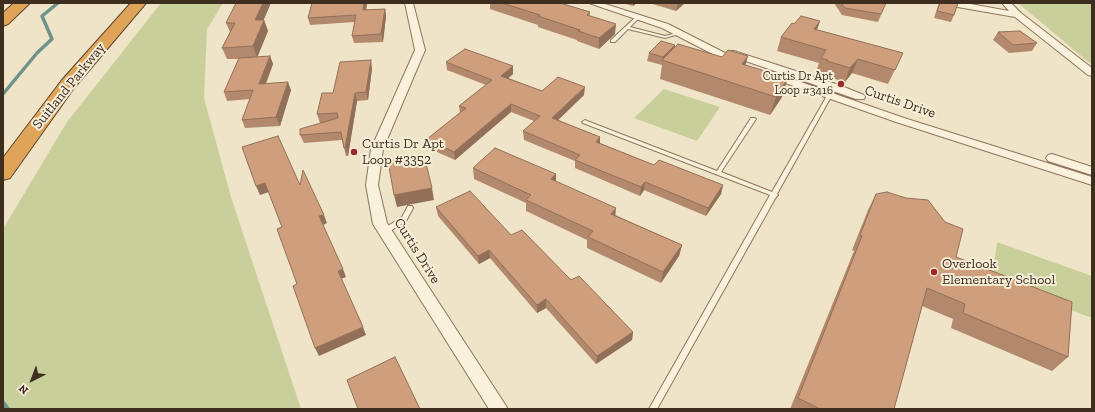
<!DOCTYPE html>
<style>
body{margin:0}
#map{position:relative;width:1095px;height:412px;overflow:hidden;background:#f0e4c8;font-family:"Zilla Slab",serif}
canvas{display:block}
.frame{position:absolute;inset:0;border:4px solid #3d2e20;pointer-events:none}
.north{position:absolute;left:12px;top:360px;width:40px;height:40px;-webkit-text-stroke:3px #f7eed8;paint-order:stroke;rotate:222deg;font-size:11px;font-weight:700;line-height:16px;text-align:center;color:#3d2e20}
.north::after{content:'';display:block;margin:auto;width:14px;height:18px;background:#3d2e20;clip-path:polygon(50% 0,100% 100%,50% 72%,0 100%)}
</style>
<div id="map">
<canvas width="1095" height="412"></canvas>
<div class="frame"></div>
<div class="north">N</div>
</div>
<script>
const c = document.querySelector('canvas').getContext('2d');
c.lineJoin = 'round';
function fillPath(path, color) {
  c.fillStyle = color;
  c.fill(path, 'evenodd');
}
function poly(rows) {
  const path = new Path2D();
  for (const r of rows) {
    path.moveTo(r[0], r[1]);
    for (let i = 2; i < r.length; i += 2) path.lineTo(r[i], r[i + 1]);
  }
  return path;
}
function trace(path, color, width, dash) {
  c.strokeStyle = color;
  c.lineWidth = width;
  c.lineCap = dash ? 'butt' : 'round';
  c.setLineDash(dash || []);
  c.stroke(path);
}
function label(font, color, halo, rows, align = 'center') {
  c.font = font + ' "Zilla Slab",serif';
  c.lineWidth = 4;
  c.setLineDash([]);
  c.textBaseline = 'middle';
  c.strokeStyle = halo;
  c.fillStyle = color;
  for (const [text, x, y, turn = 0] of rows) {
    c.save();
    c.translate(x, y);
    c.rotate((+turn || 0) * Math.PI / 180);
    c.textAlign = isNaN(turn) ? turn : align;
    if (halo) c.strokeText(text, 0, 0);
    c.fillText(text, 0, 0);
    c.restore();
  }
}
fillPath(poly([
 [161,3,223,3,207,29,204,98,231,197,301,409,3,409,3,229,67,122],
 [1018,3,1092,3,1092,64,1086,60],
 [664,89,720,107,697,141,634,118],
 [997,242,1092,276,1092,318,992,280]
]), '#c9cf9b');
trace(poly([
 [3,94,37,53,52,39,42,16,58,3]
]), '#6f938a', 3.5);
trace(poly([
 [3,404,7,409]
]), '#6f938a', 6);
const lane = poly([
 [638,15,641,16,630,27,665,36,680,32,682,33,665,38,628,29,615,42,611,42,611,40,638,15],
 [828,94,832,94,832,95,777,194,778,195,776,197,657,409,649,409,770,195,583,123,582,122,585,120,587,121,717,171,751,118,755,118,756,119,721,172,772,192,828,94],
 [408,206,412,206,413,208,406,221,387,233,383,233,382,231,383,229,402,217,408,206]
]);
const street = poly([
 [405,3,413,3,425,50,383,149,378,185,387,223,508,409,489,409,373,224,366,185,371,149,415,50,405,3],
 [589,3,602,3,668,24,727,54,728,51,734,51,839,85,864,95,865,97,864,99,856,99,731,56,743,63,738,66,734,65,662,28,589,3],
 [948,3,965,3,1009,11,1002,3,1011,3,1021,13,1092,68,1092,76,1088,75,1015,17,952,6,948,3],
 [772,72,904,118,1092,177,1092,185,896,122,768,77,767,75,772,72],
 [1052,154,1092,167,1092,175,1048,161,1046,158,1048,155,1052,154]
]);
const highway = poly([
 [14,3,30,3,8,24,3,26,3,13,14,3],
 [131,3,146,3,74,88,10,178,3,180,3,158,62,80,131,3]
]);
trace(lane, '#8d765c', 2);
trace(street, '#8d765c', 2);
trace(highway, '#5b4430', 2);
fillPath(lane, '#faf1dc');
fillPath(street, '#faf1dc');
fillPath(highway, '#e0a458');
fillPath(poly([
 [312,3,367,3,366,10,385,9,386,16,383,42,354,43,352,36,355,22,310,25,308,18],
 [490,3,564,3,564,4,590,12,590,16,615,34,599,49,577,41,577,40,538,27,538,25,490,9],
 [622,3,637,3,633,6],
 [649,3,685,3,676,11],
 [834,3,886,3,878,22,842,15],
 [939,3,958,3,954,15,951,22,934,18],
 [264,20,268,31,257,57,270,56,273,64,266,84,291,90,280,126,245,128,242,120,250,99,227,101,224,92,239,59,227,59,222,48,230,32,226,23],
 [820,21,817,30,903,53,888,84,852,73,845,82,822,75,822,74,816,72,819,63,777,51,781,37,794,24],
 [998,32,1037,43,1032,51,1009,53,993,40],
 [675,45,675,48,745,65,782,97,770,115,660,79,662,65,647,61,649,53],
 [446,62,513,66,513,74,508,78,542,91,584,95,558,120,600,137,600,143,654,165,723,185,721,194,706,216,644,190,640,196,575,168,575,161,524,140,523,131,534,121,511,112,455,160,428,148,427,139,460,113,459,106,486,85,447,70],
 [372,68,368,100,357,101,348,156,346,156,342,140,304,143,300,135,321,123,320,123,317,114],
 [473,168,556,174,556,182,615,215,682,245,679,256,661,283,587,248,587,240,526,211,526,203,474,179],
 [876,194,956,257,1068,357,1052,371,951,328,953,319,922,306,894,409,790,409,854,251,852,250,868,210],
 [436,207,511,235,571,280,633,332,632,340,596,364,546,308,537,313,490,258,479,264,438,216]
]), '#b2896c');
fillPath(poly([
 [263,3,271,3,259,31,255,20],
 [364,3,367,3,365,18,363,10],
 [633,3,637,3,633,6],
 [678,3,685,3,676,11],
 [385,9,386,16,383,42,381,34],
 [264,20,268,31,257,58,253,46],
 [820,21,815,34,814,29],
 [616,24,615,34,599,49,599,38],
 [675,45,674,53,662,60,661,65,663,57],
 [270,56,273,64,262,92,259,84],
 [748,56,743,74,742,64],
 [858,59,852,73,845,82,850,68],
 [371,60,372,68,368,100,366,92],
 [513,66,513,74,502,84,501,76],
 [788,78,782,97,770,115,776,97],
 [288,82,291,90,280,126,276,117],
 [585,87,584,95,552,126,552,118],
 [355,93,357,101,348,156,345,148],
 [511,104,511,112,455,160,454,152],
 [600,137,600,145,596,142],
 [556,174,556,185,551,179],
 [645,182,644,190,640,196,641,187],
 [265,183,269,192,260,195,256,186],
 [723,185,721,194,706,216,708,208],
 [432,188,434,200,397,207,394,195],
 [616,208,615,219,611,214],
 [324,215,327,223,323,225,319,216],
 [682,245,679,256,661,283,663,272],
 [489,250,490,258,479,264,478,256],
 [343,269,346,277,341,279,338,271],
 [546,299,546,308,537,313,537,305],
 [363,327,366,335,319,356,315,348],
 [633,332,632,340,596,364,597,356]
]), '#916f58');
const building = poly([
 [236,3,263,3,255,20,264,20,253,46,222,48,235,23,226,23,236,3],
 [312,3,364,3,363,10,385,9,381,34,352,36,356,15,308,18,312,3],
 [502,3,560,3,590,12,587,15,616,24,599,38,578,31,580,30,538,16,540,15,502,3],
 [841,3,886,3,881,14,845,8,841,3],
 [940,3,958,3,954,15,937,11,940,3],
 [801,16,820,21,814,29,903,53,895,70,858,59,850,68,827,61,828,60,821,58,826,50,781,37,792,23,794,24,801,16],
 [1020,31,1037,43,1013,45,998,32,1020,31],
 [661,41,675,45,663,57,649,53,661,41],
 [678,44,722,57,728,50,748,56,742,64,788,78,776,97,662,60,678,44],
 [465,49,513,66,501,76,542,91,558,77,585,87,552,118,600,137,596,142,654,165,659,160,723,185,708,208,645,182,641,187,575,160,580,155,523,131,540,116,511,104,454,152,427,139,466,108,459,106,492,80,446,62,465,49],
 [270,56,259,84,288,82,276,117,242,120,253,90,224,92,239,58,270,56],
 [371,60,366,92,355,93,345,148,344,148,341,132,300,135,300,129,338,118,337,113,317,114,322,93,333,93,340,62,371,60],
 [278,136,300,185,303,170,324,215,319,216,343,269,338,271,363,327,315,348,293,286,297,284,277,229,282,227,265,183,256,186,242,147,278,136],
 [495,148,556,174,551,179,616,208,611,214,682,245,663,272,588,237,593,231,526,200,531,195,473,168,495,148],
 [424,155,432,188,394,195,388,161,424,155],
 [470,191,511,235,522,230,571,280,579,276,633,332,597,356,546,299,537,305,489,250,478,256,436,207,470,191],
 [887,192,906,198,928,200,945,222,963,229,956,257,1072,302,1068,357,963,313,965,304,927,288,894,409,820,409,798,398,862,236,860,235,876,194,887,192],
 [395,357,420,409,358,409,347,380,395,357]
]);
fillPath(building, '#cf9f7d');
trace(building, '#916f58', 1);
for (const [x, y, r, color] of [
 [841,84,4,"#9e2a2b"],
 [354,152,4,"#9e2a2b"],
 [934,272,4,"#9e2a2b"]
]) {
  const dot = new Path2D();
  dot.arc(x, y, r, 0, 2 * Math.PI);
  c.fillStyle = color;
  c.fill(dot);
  trace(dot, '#f7eed8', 1.5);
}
label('12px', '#3d2e20', '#f7eed8', [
 ["Curtis Dr Apt",833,77],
 ["Loop #3416",833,91]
], 'right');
label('14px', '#3d2e20', '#f7eed8', [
 ["Suitland Parkway",69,86,-51],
 ["Curtis Drive",900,102,19],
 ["Curtis Drive",417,251,58]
]);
label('14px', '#3d2e20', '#f7eed8', [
 ["Curtis Dr Apt",362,144],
 ["Loop #3352",362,160],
 ["Overlook",942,264],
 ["Elementary School",942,280]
], 'left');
</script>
